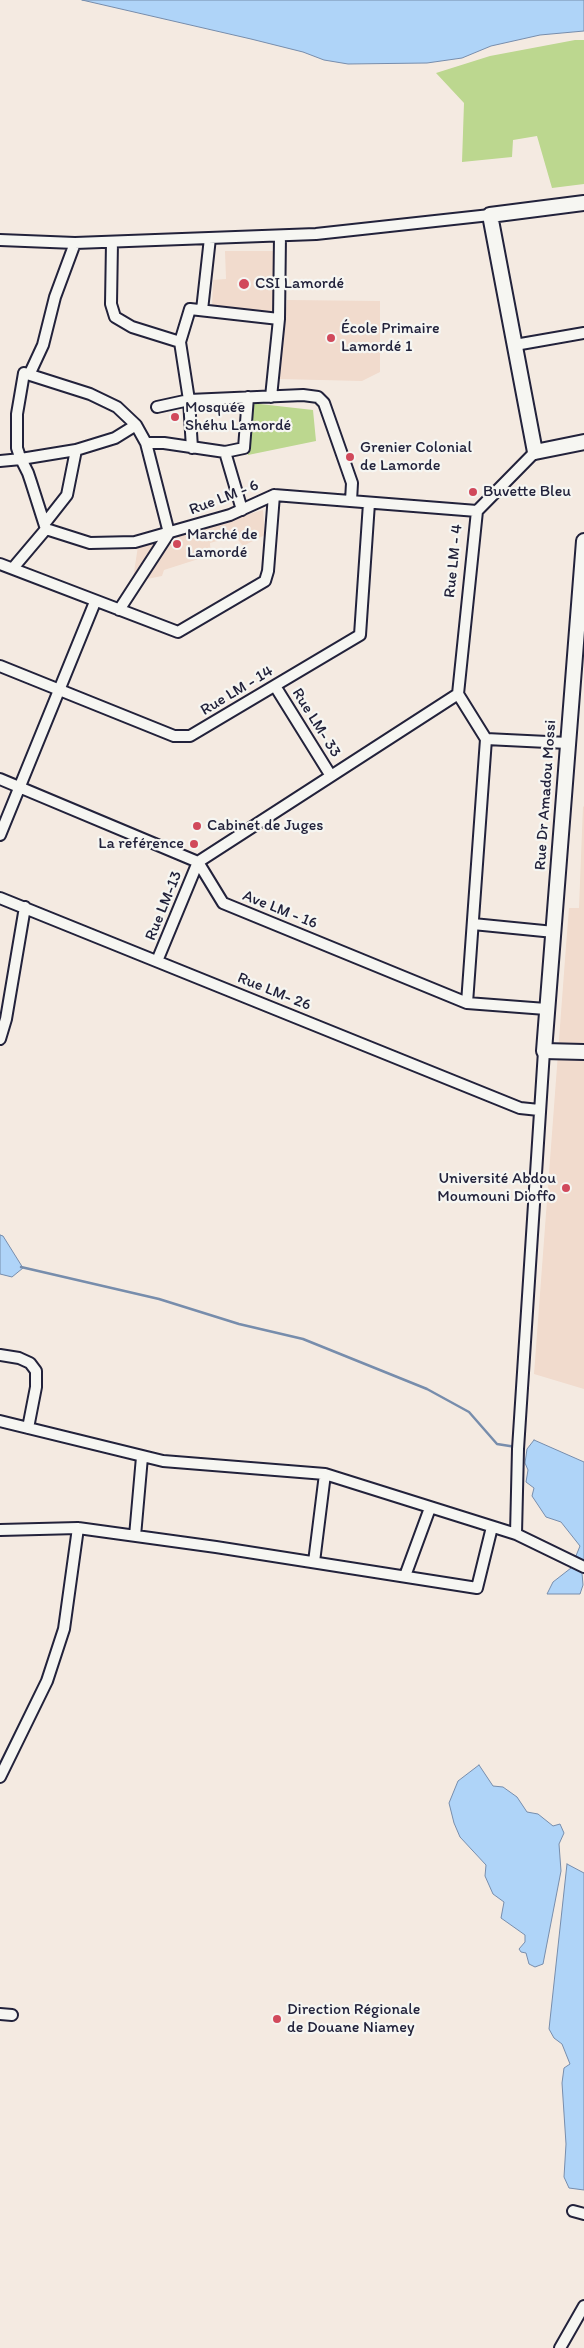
<!DOCTYPE html>
<meta charset="utf-8">
<style>
body{margin:0}
canvas{display:block;background:#f4eae1}
</style>
<canvas width="584" height="2348"></canvas>
<script>
const c = document.querySelector('canvas').getContext('2d');
c.lineJoin = 'round';
function fillPath(path, color) {
  c.fillStyle = color;
  c.fill(path, 'evenodd');
}
function poly(rows) {
  const path = new Path2D();
  for (const r of rows) {
    path.moveTo(r[0], r[1]);
    for (let i = 2; i < r.length; i += 2) path.lineTo(r[i], r[i + 1]);
  }
  return path;
}
function trace(path, color, width, dash) {
  c.strokeStyle = color;
  c.lineWidth = width;
  c.lineCap = dash ? 'butt' : 'round';
  c.setLineDash(dash || []);
  c.stroke(path);
}
function label(font, color, halo, rows, align = 'center') {
  c.font = font + ' Itim,sans-serif';
  c.lineWidth = 4.5;
  c.setLineDash([]);
  c.textBaseline = 'middle';
  c.strokeStyle = halo;
  c.fillStyle = color;
  for (const [text, x, y, turn = 0] of rows) {
    c.save();
    c.translate(x, y);
    c.rotate((+turn || 0) * Math.PI / 180);
    c.textAlign = isNaN(turn) ? turn : align;
    if (halo) c.strokeText(text, 0, 0);
    c.fillText(text, 0, 0);
    c.restore();
  }
}
fillPath(poly([
 [225,251,276,251,276,313,212,309,213,280,226,279],
 [287,300,380,301,380,372,362,381,279,379],
 [263,510,265,535,243,546,235,536,210,543,211,555,164,570,162,576,142,580,133,579,138,546],
 [583,806,584,807,584,1389,534,1374,566,946,569,908,579,908]
]), '#f1dbcd');
fillPath(poly([
 [575,40,584,40,584,184,552,188,537,136,513,140,512,157,462,162,464,103,436,73,490,56],
 [251,403,313,410,316,441,248,455]
]), '#bcd78f');
const water = poly([
 [82,0,584,0,584,31,540,35,491,46,462,58,427,63,348,64,324,60,303,52,251,39,82,0],
 [0,1235,3,1236,23,1268,12,1277,0,1274,0,1235],
 [534,1440,584,1462,584,1567,582,1573,583,1585,580,1594,547,1594,553,1582,571,1568,580,1546,561,1522,546,1517,532,1496,534,1488,526,1482,528,1470,525,1463,527,1449,534,1440],
 [479,1765,493,1786,503,1787,517,1797,527,1812,538,1814,553,1826,560,1824,564,1833,559,1844,561,1871,543,1964,535,1967,529,1964,526,1953,521,1952,519,1949,525,1942,525,1935,501,1918,504,1902,493,1894,485,1876,486,1865,460,1837,454,1823,449,1803,458,1781,479,1765],
 [567,1864,584,1873,584,2190,569,2188,564,2177,566,2144,562,2083,564,2068,570,2064,562,2044,554,2038,549,2029,567,1864]
]);
fillPath(water, '#afd4f8');
trace(water, '#778dac', 1);
trace(poly([
 [21,1267,159,1299,239,1324,303,1339,427,1389,469,1412,497,1444,516,1447]
]), '#778dac', 2.5);
const street = poly([
 [0,240,75,243,316,234,490,215],
 [112,242,111,304,115,317,132,327,180,342],
 [202,310,210,238],
 [515,345,584,333],
 [30,373,43,345,55,297,75,243],
 [271,397,279,319,280,236],
 [157,407,189,400,303,395,318,397,324,403,352,483,351,501],
 [146,443,164,443,225,452,244,448,248,397],
 [192,448,189,400,180,342,190,309,279,319],
 [225,452,242,510],
 [0,461,21,459,76,450,115,438,136,425,117,407,90,394,24,373,17,414,17,448,19,454,21,459,28,473,31,482,46,529],
 [45,523,67,495,76,450],
 [46,529,90,543,135,542,230,515,274,495,477,511],
 [0,564,178,632,265,581,268,571,274,495],
 [13,568,46,529],
 [119,610,169,533,146,443,136,425],
 [0,666,174,736,190,736,360,635,369,503],
 [275,686,331,776],
 [458,694,486,739,467,1003],
 [486,739,568,743],
 [0,779,198,862,223,903,467,1003,546,1009],
 [0,835,95,602],
 [198,862,458,694,477,511,535,452],
 [0,898,520,1108,539,1110],
 [473,924,554,932],
 [157,961,198,862],
 [0,1039,6,1019,25,907],
 [0,1355,19,1358,30,1363,36,1371,36,1387,28,1428],
 [0,1421,163,1461,325,1474,516,1534,584,1567],
 [0,1530,78,1528,216,1547,477,1588,492,1527],
 [516,1534,518,1449,544,1051],
 [135,1536,142,1457],
 [314,1562,325,1474],
 [405,1576,430,1508],
 [0,1777,47,1681,64,1629,78,1528],
 [0,2014,12,2015],
 [573,2211,584,2214],
 [560,2348,584,2306]
]);
const secondary = poly([
 [584,203,490,215,535,452,584,442],
 [584,541,544,1051,584,1052]
]);
trace(street, '#22223b', 14);
trace(secondary, '#22223b', 18);
trace(street, '#f6f6f2', 10);
trace(secondary, '#f6f6f2', 14);
for (const [x, y, r, color] of [
 [244,284,6,"#d1495b"],
 [331,338,5,"#d1495b"],
 [175,417,5,"#d1495b"],
 [350,457,5,"#d1495b"],
 [473,492,5,"#d1495b"],
 [177,544,5,"#d1495b"],
 [197,826,5,"#d1495b"],
 [194,844,5,"#d1495b"],
 [566,1188,5,"#d1495b"],
 [277,2019,5,"#d1495b"]
]) {
  const dot = new Path2D();
  dot.arc(x, y, r, 0, 2 * Math.PI);
  c.fillStyle = color;
  c.fill(dot);
  trace(dot, '#f6f6f2', 2);
}
label('16px', '#22223b', '#f6f6f2', [
 ["CSI Lamordé",255,284],
 ["École Primaire",341,329],
 ["Lamordé 1",341,347],
 ["Mosquée",185,408],
 ["Shéhu Lamordé",185,426],
 ["Grenier Colonial",360,448],
 ["de Lamorde",360,466],
 ["Buvette Bleu",483,492],
 ["Marché de",187,535],
 ["Lamordé",187,553],
 ["Cabinet de Juges",207,826],
 ["La reférence",184,844,"right"],
 ["Université Abdou",556,1179,"right"],
 ["Moumouni Dioffo",556,1197,"right"],
 ["Direction Régionale",287,2010],
 ["de Douane Niamey",287,2028]
], 'left');
label('16px', '#22223b', '#f6f6f2', [
 ["Rue LM - 6",224,498,-21],
 ["Rue LM - 4",454,561,-84],
 ["Rue LM - 14",237,691,-31],
 ["Rue LM- 33",316,723,58],
 ["Rue Dr Amadou Mossi",546,795,-86],
 ["Rue LM-13",164,906,-68],
 ["Ave LM - 16",280,910,22],
 ["Rue LM- 26",274,992,22]
]);
</script>
